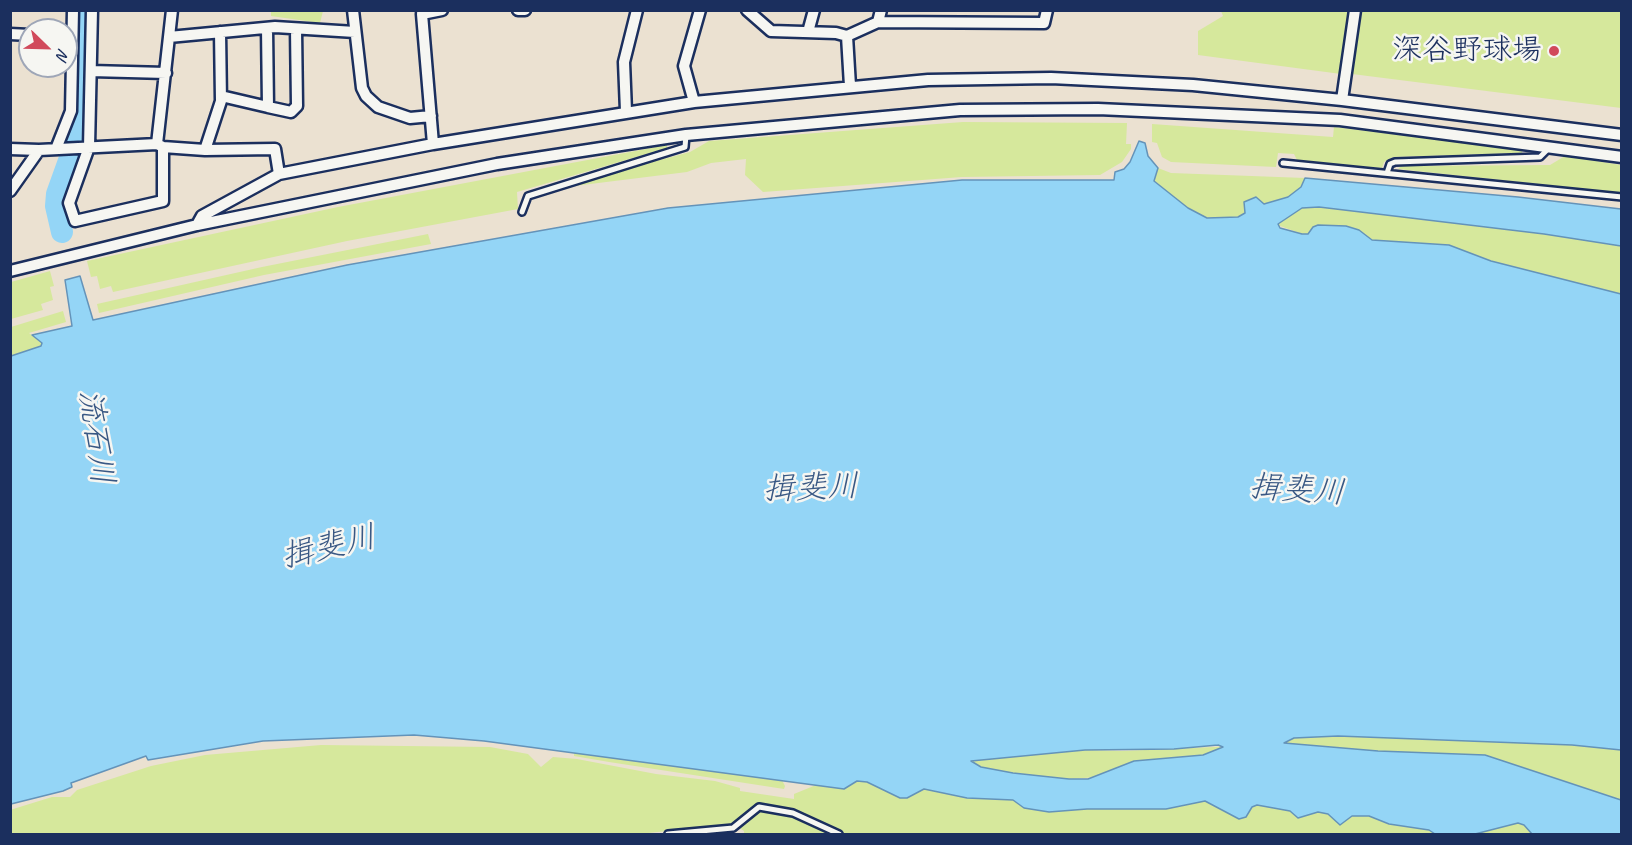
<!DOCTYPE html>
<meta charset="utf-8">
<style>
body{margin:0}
#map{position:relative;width:1632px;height:845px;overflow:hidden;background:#ebe1d1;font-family:Caveat,sans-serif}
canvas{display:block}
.frame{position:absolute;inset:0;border:12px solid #1b2f5e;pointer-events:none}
.north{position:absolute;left:18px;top:18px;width:60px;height:60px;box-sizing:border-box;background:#f6f6f2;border:2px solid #9ea6b7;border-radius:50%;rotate:113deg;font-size:16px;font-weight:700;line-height:24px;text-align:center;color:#1b2f5e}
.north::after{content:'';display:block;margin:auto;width:21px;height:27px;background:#d1495b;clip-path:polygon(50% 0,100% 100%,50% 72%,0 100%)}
</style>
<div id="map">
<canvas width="1632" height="845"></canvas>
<div class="frame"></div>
<div class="north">N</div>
</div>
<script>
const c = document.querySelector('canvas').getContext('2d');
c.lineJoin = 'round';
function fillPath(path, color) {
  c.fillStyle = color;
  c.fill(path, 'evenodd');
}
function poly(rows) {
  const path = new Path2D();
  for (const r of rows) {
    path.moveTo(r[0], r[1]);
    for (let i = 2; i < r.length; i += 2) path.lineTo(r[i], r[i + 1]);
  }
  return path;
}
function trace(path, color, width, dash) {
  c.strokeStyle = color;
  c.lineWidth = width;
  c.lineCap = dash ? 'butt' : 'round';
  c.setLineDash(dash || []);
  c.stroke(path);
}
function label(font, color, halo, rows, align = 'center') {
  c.font = font + ' Caveat,"Klee One",sans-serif';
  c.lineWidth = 5;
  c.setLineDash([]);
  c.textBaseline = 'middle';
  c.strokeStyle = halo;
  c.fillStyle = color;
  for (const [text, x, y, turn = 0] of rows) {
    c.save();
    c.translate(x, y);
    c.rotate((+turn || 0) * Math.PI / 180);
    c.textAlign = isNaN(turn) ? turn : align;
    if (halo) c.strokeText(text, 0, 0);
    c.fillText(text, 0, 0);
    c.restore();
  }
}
fillPath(poly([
 [271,11,271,10,323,11,320,23,271,16],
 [1221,11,1349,11,1341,74,1198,55,1198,31,1223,16],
 [1361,11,1621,11,1621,108,1352,74],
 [963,122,1127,123,1126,144,1131,144,1131,149,1122,162,1100,175,962,177,763,192,745,175,746,159,711,163,687,172,550,189,690,152,709,141],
 [1152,124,1333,137,1334,127,1522,150,1522,153,1393,157,1384,162,1382,168,1298,162,1294,154,1278,153,1276,167,1171,162,1162,157,1157,143,1152,142],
 [667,145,667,148,517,192,518,209,347,241,113,292,111,286,100,289,97,276,91,277,87,261,338,207],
 [1565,156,1621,165,1621,193,1398,169,1401,166,1550,165],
 [1158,168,1171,173,1305,178,1518,197,1621,209,1520,224,1621,246,1621,294,1491,261,1449,245,1372,240,1346,226,1313,227,1308,234,1302,234,1245,213,1238,217,1207,218,1187,208,1154,181],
 [428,234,431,244,264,275,99,313,97,304,262,267],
 [50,271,54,286,50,287,53,300,41,304,43,310,11,319,11,282],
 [63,311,66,322,29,333,42,343,41,346,11,356,11,327],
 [1338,736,1572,745,1621,750,1621,813,1098,777,1069,779,1013,773,981,767,970,761,1085,750,1122,751,1283,744,1294,738],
 [321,745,490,747,528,754,541,767,553,757,577,759,656,774,715,781,740,788,740,791,794,799,794,794,816,785,844,789,857,781,867,782,900,798,907,798,924,789,967,798,1219,795,1503,812,1553,834,744,834,744,831,734,824,639,834,11,834,10,810,52,797,70,797,77,790,151,766,205,755],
 [574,752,782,780,785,786,784,789,609,762,574,756]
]), '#d6e89c');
const water = poly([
 [1139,141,1145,143,1148,156,1158,168,1154,181,1188,208,1207,218,1238,217,1245,213,1244,202,1256,197,1264,204,1288,197,1301,187,1305,178,1518,197,1621,209,1621,246,1544,234,1319,207,1302,208,1278,224,1280,228,1302,234,1308,234,1313,227,1318,225,1346,226,1359,230,1372,240,1449,245,1491,261,1621,294,1621,750,1572,745,1338,736,1294,738,1284,743,1378,751,1485,755,1621,800,1621,834,1532,834,1524,825,1518,823,1475,834,1435,834,1429,830,1389,824,1369,816,1352,816,1340,825,1328,814,1318,812,1298,818,1290,811,1257,805,1252,807,1246,817,1239,819,1205,801,1166,809,1087,809,1049,812,1024,808,1013,800,967,798,924,789,907,798,900,798,867,782,857,781,844,789,484,741,414,735,263,741,148,760,146,756,71,783,72,787,63,791,11,804,11,356,41,346,42,343,32,335,72,326,65,280,80,276,93,320,347,265,668,208,962,180,1114,180,1115,172,1124,169,1130,162,1139,141],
 [1218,745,1223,747,1203,755,1134,761,1088,779,1069,779,1013,773,981,767,971,761,1085,750,1174,749,1218,745]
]);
fillPath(water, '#94d5f6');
trace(water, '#6493b9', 1.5);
trace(poly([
 [62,232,56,206,57,194,75,144,79,125,77,100,79,10]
]), '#94d5f6', 22);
const lane = poly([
 [1283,163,1622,197],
 [1387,173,1390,164,1395,162,1540,157,1550,147],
 [522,212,528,196,685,147,686,135],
 [668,834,733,828,759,807,793,813,839,834]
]);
const street = poly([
 [92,10,89,147,69,203,75,221,163,201,163,147],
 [353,10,362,88,366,96,378,107,410,118,431,116],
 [518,10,525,10],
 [747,10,771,31,836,33,847,36,878,22,881,10],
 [878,22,1044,23,1047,10],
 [267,28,268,107,291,112,297,106,296,29],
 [808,32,814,10],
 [10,34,30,35],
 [847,36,850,86],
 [169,37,275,27,355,32],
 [91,71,166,73],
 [221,96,268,107],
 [1342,100,1355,10],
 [694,102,684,66,700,10],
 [626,111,624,62,637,10],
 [157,144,163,147,205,150,275,149,279,174,433,144,694,102,928,80,1051,78,1193,85,1342,100,1622,135],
 [433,144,422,14,442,10],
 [10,149,39,150],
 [56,149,71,111,73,10],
 [205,150,221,101,220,32],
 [10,191,39,150,157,144,172,10],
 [197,225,202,216,279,174],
 [10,271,197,225,497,164,686,135,960,110,1098,109,1340,120,1622,157]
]);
trace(lane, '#1b2f5e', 10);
trace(street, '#1b2f5e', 15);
trace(lane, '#f6f6f2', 5);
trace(street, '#f6f6f2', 10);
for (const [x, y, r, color] of [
 [1554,51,6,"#d1495b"]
]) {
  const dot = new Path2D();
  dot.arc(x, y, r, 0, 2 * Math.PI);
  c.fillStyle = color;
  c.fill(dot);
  trace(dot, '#f6f6f2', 2);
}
label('30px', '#1b2f5e', '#f6f6f2', [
 ["深谷野球場",1542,51]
], 'right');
label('italic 32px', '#395884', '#f6f6f2', [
 ["流石川",95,437,82],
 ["揖斐川",811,489,-2],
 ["揖斐川",1297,491,4],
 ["揖斐川",329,548,-13]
]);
</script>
